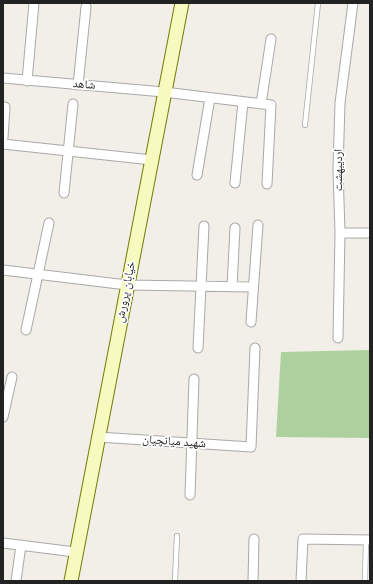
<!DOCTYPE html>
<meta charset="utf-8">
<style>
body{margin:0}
#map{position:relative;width:373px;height:584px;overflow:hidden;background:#f2efe9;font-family:"Roboto Condensed",sans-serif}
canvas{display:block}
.frame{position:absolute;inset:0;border:4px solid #222;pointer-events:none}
</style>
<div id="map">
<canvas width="373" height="584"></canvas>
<div class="frame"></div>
</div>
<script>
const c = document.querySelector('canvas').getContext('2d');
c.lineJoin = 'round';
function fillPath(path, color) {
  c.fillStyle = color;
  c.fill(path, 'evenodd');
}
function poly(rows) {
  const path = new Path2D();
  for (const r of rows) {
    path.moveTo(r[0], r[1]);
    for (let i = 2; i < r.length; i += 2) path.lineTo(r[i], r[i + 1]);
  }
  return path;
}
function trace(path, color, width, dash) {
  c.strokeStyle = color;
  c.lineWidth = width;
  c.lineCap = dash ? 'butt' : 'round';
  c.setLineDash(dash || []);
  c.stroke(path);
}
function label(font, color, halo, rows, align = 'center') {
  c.font = font + ' "Roboto Condensed","Noto Naskh Arabic",sans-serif';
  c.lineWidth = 3.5;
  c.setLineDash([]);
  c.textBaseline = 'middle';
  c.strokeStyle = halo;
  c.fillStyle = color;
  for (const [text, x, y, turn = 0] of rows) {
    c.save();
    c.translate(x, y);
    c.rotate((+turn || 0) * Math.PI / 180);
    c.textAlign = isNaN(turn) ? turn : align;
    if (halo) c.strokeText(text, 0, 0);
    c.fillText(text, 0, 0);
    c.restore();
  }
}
fillPath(poly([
 [370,350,370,438,276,437,281,352]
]), '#add19e');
const lane = poly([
 [305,125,318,3],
 [175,581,177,536],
 [365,581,366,540]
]);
const street = poly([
 [3,78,164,92,271,105,267,184],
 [27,81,34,3],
 [78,85,86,7],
 [261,104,271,39],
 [3,138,5,107],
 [3,144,152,160],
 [197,175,210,98],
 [235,183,243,102],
 [64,193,73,104],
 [340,233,370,233],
 [3,270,127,285,253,287],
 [232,287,235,228],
 [251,322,258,225],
 [26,330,49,223],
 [338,338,340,233,338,169,340,103,353,3],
 [198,348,204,226],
 [3,417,12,377],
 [98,437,251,447,255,348],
 [190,495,194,379],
 [3,543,75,552],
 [16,581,21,545],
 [253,581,254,539],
 [301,581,303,539,370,540]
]);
const secondary = poly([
 [71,581,182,3]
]);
trace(lane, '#a9a9a9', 6);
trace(street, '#a9a9a9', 11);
trace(secondary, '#707d05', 15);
trace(lane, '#fff', 4.5);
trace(street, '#fff', 9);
trace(secondary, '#f7fabf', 13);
label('12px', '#222', '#fff', [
 ["شاهد",84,85,5],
 ["اردیبهشت",339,170,-90],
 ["خیابان پرورش",126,292,-79],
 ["شهید میانچیان",174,442,4]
]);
</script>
